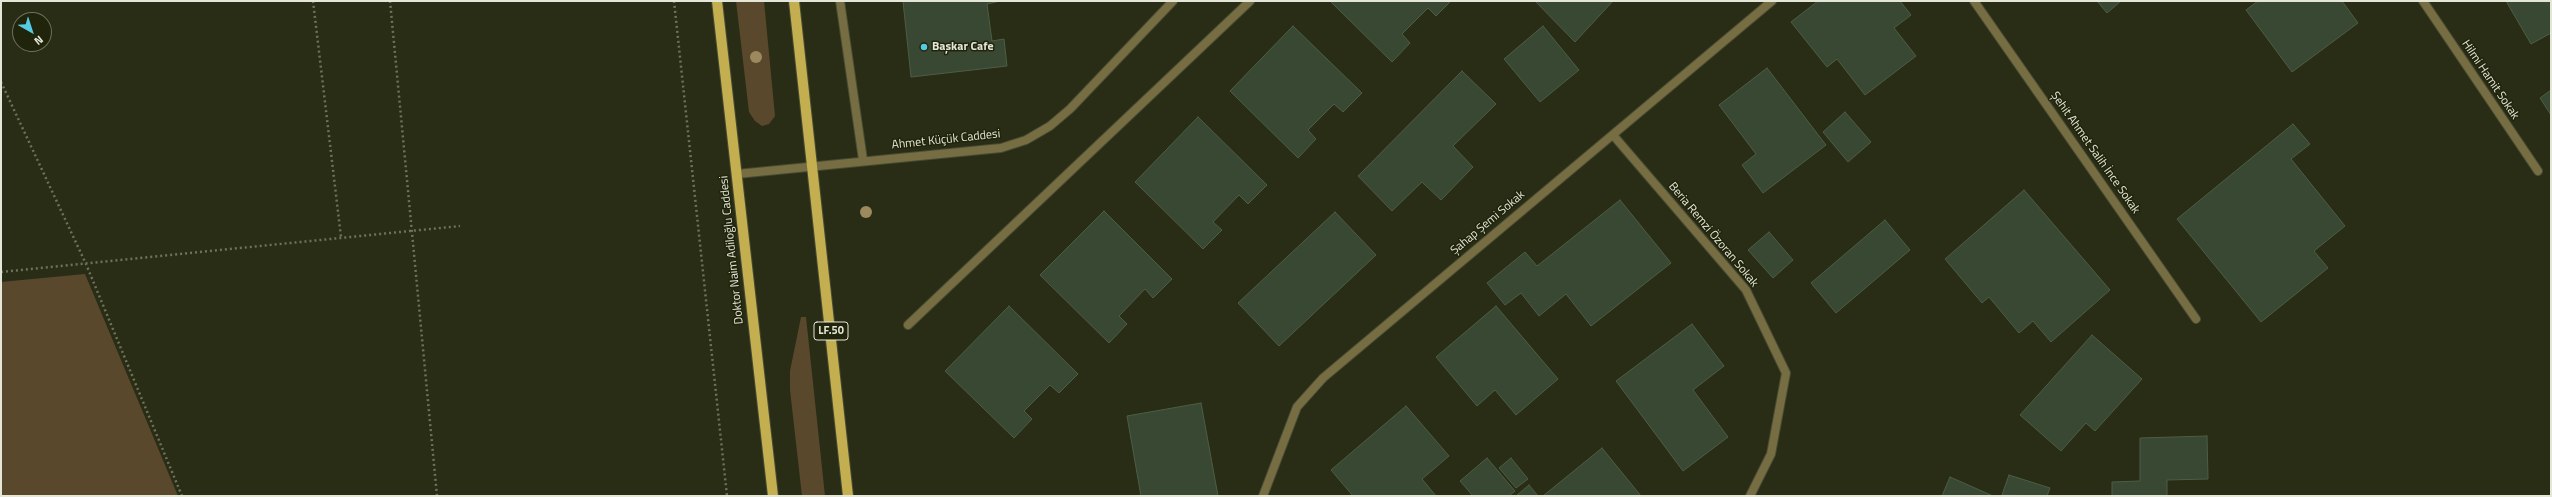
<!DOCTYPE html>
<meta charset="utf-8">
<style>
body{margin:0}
#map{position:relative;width:2552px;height:497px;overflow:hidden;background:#2a2d15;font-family:"Titillium Web",sans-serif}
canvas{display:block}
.frame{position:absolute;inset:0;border:2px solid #e4e7d8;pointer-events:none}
.north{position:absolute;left:12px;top:12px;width:40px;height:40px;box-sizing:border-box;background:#20240b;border:1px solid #6e725d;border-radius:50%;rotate:141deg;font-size:11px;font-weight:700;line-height:16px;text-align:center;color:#e4e7d8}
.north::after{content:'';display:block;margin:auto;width:14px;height:18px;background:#55cae0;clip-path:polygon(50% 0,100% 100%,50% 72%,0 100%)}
</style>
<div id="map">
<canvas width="2552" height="497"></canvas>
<div class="frame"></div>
<div class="north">N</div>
</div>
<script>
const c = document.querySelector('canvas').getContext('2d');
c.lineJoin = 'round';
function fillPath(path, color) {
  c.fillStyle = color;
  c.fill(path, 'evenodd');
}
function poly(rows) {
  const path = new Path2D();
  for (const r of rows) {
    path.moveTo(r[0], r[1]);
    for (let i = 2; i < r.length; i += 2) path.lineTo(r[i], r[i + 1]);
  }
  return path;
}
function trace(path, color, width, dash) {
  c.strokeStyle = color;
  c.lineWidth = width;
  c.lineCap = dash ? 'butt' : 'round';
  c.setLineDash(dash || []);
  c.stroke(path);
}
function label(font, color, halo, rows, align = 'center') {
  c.font = font + ' "Titillium Web",sans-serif';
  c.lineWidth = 3;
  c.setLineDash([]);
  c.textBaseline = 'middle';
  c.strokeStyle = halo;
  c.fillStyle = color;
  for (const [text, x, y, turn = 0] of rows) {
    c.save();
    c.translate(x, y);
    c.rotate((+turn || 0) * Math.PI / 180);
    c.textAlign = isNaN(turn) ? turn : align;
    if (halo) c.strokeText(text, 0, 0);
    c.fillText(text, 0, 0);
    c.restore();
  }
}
fillPath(poly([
 [736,1,764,1,775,116,769,124,762,126,755,121,749,112],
 [85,274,178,496,1,496,1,282],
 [801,317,806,317,825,496,802,496,790,390,790,371]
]), '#5a482d');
const building = poly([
 [903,1,1000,1,987,4,992,41,1004,39,1007,66,911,77,903,1],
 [1330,1,1451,1,1436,16,1428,8,1402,34,1410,43,1392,62,1330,1],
 [1535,1,1613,1,1575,42,1535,1],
 [1818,1,1900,1,1911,15,1894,28,1916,56,1865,95,1837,59,1827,67,1791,22,1818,1],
 [2097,1,2121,1,2107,13,2097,1],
 [2258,1,2342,1,2358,23,2292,72,2246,10,2258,1],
 [2506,1,2551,1,2551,33,2531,44,2506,1],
 [1293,26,1362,93,1343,112,1334,104,1308,130,1316,139,1298,158,1230,91,1293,26],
 [1543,26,1579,70,1540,102,1504,59,1543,26],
 [1767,68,1826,145,1763,193,1742,165,1756,154,1719,105,1767,68],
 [1462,71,1496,104,1453,146,1473,167,1441,200,1422,182,1392,211,1358,176,1462,71],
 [2551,90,2551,115,2540,98,2551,90],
 [1845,112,1871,142,1848,162,1823,132,1845,112],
 [1198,117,1267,185,1248,204,1239,195,1213,222,1222,230,1203,249,1135,182,1198,117],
 [2293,124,2310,144,2291,159,2345,226,2314,251,2328,268,2261,322,2177,219,2293,124],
 [2024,190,2110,290,2051,342,2033,321,2019,333,1989,297,1982,303,1945,259,2024,190],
 [1620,200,1671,263,1591,326,1566,294,1539,316,1521,293,1505,305,1487,283,1525,252,1537,266,1620,200],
 [1104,211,1172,279,1153,298,1145,289,1119,316,1127,324,1109,343,1040,275,1104,211],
 [1335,212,1376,255,1279,346,1238,303,1335,212],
 [1885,220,1910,250,1836,313,1811,283,1885,220],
 [1769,232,1793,260,1773,278,1748,250,1769,232],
 [1009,306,1078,374,1059,393,1050,385,1024,411,1032,419,1014,438,945,371,1009,306],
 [1496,306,1558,379,1516,415,1495,390,1477,406,1436,357,1496,306],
 [1692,324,1724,366,1693,390,1728,437,1683,471,1616,381,1692,324],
 [2092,335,2142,379,2095,431,2086,423,2061,451,2020,415,2092,335],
 [1201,403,1218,496,1141,496,1127,416,1201,403],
 [1406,406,1449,456,1422,479,1436,496,1353,496,1331,470,1406,406],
 [2207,436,2208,479,2167,480,2167,496,2112,496,2112,482,2140,481,2140,438,2207,436],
 [1602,448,1641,496,1543,496,1602,448],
 [1487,458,1515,491,1509,496,1473,496,1460,481,1487,458],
 [1511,458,1528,479,1516,488,1499,468,1511,458],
 [2009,475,2050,488,2047,496,2002,495,2009,475],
 [1950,477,1993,496,1942,496,1950,477],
 [1529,485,1538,496,1516,496,1529,485]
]);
fillPath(building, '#394832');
trace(building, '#4e5d47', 1);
const service = poly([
 [908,325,1250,1]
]);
const minor = poly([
 [840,1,863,160],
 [1974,1,2196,319],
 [2423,1,2538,171],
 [1613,135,1746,290,1786,373,1771,454,1750,496],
 [737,174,1001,148,1026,140,1050,126,1070,109,1173,1],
 [1263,496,1297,407,1323,378,1772,1]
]);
const primary = poly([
 [717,1,773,496],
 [794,1,848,496]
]);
trace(service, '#484b34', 10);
trace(minor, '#484b34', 10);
trace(primary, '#484b34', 12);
trace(poly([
 [313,1,341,237],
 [390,1,437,496],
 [674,1,727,496],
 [1,82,86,264,182,496],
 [1,272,460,226]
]), '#6e715c', 2.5, [2, 3]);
trace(service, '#776d42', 8);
trace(minor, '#776d42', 8);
trace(primary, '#c3af4f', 10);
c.fillStyle = '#9c895e';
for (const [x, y] of [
 [756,57],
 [866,212]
]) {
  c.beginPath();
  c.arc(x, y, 6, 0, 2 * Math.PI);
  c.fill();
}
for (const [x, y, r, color] of [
 [924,47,4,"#55cae0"]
]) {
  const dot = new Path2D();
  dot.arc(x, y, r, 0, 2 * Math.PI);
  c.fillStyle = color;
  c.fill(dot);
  trace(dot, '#20240b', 1.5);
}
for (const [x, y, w] of [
 [831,331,34]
]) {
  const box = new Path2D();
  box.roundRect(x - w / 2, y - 9, w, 18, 3);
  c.fillStyle = '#20240b';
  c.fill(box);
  trace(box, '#e4e7d8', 1);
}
label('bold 11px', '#e4e7d8', null, [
 ["LF.50",831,331]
]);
label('bold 12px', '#e4e7d8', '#20240b', [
 ["Başkar Cafe",932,47]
], 'left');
label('12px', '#e4e7d8', '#20240b', [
 ["Hilmi Hamit Sokak",2490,80,56],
 ["Ahmet Küçük Caddesi",946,140,-6],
 ["Şehit Ahmet Salih İnce Sokak",2095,153,55],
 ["Şahap Şemi Sokak",1488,223,-40],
 ["Beria Remzi Özoran Sokak",1713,235,50],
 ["Doktor Naim Adiloğlu Caddesi",732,250,-96]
]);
</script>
